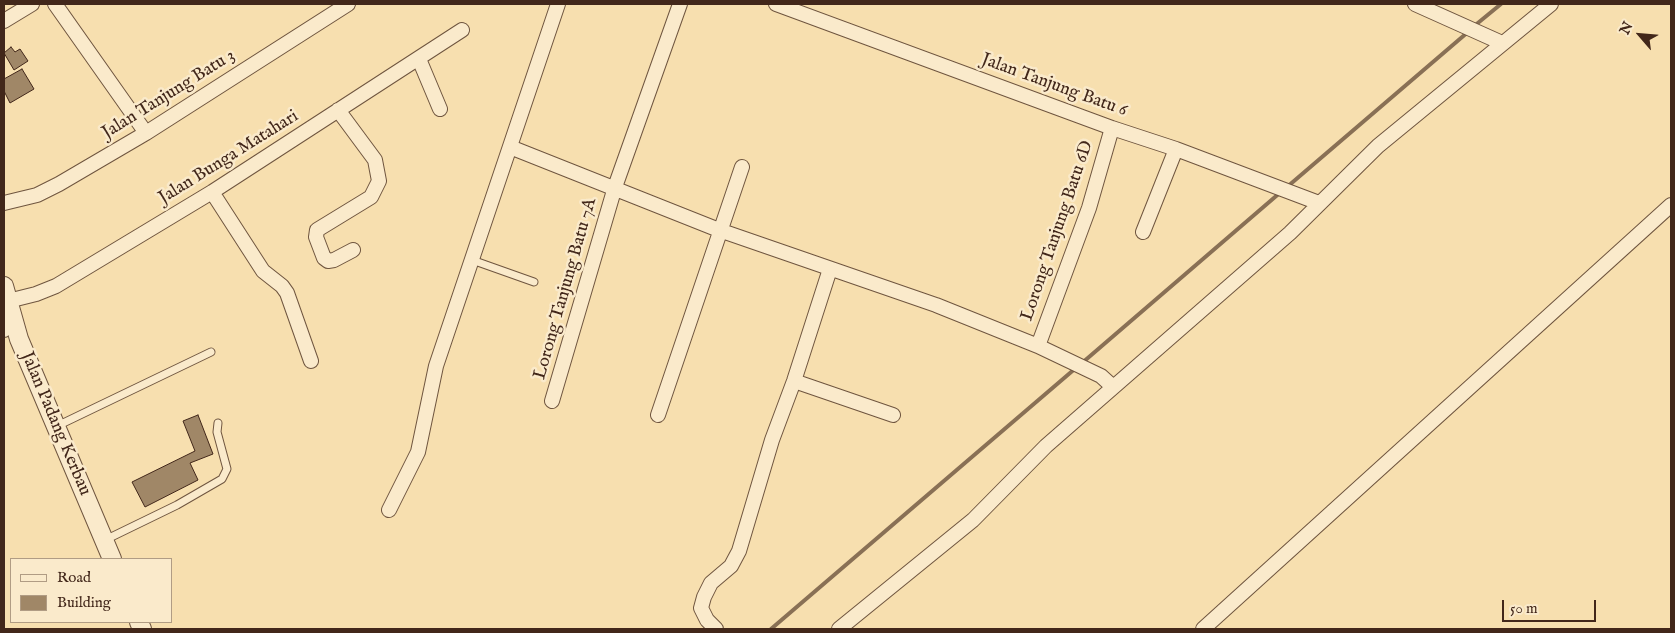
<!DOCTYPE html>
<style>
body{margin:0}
#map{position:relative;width:1675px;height:633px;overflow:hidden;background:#f7dfaf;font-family:"IM FELL English",serif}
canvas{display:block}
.frame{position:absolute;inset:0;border:5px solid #42271a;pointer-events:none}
.legend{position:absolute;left:10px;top:558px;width:162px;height:65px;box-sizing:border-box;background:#faeacb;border:1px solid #b09c84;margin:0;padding:6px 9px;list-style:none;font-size:15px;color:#42271a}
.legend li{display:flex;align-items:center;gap:10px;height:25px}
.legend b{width:25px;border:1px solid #b09c84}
.north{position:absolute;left:1615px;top:10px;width:50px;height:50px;-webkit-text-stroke:4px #faeacb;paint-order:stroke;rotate:297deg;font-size:14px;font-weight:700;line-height:20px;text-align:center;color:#42271a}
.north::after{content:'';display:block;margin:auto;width:18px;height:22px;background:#42271a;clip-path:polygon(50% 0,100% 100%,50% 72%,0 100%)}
.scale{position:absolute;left:1502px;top:600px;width:94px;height:22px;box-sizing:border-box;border:2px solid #42271a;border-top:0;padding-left:6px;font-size:15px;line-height:18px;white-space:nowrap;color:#42271a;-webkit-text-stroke:4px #faeacb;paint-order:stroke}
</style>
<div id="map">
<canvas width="1675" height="633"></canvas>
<div class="frame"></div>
<ul class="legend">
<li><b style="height:6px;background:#faeacb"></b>Road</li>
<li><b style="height:14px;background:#a08767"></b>Building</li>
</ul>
<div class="north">N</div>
<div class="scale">50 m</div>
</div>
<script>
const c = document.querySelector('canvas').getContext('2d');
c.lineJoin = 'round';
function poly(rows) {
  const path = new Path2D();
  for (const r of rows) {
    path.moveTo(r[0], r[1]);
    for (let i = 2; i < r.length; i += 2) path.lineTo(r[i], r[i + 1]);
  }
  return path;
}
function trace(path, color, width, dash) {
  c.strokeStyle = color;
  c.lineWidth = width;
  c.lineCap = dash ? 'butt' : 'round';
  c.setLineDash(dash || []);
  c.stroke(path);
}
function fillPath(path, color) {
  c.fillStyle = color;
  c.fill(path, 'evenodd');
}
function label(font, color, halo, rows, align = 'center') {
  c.font = font + ' "IM FELL English",serif';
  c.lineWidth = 5;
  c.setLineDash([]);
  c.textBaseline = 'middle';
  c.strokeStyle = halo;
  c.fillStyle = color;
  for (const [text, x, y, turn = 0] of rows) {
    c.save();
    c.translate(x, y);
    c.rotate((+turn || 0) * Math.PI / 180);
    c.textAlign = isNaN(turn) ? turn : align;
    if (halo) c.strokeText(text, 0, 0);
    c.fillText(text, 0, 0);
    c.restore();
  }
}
trace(poly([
 [1473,27,1501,4],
 [1287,187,1468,32],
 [1082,363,1282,191],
 [771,629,1077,367]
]), '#897055', 4);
const building = poly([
 [11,47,15,52,20,49,28,61,14,70,4,53,11,47],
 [22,69,34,89,10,103,4,91,4,79,22,69],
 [198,415,213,454,190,463,198,480,145,507,132,482,195,451,183,421,198,415]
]);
fillPath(building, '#a08767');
trace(building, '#42271a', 1);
const service = poly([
 [472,260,534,282],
 [57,426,211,352],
 [105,540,177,505,222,479,227,469,217,432,218,423]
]);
const minor = poly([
 [55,4,146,133],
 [776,4,1112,128,1176,149,1319,203],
 [1415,4,1502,43],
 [4,21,32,4],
 [419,59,440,109],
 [338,110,375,160,379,181,371,197,317,230,316,237,324,258,328,261,334,260,353,250],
 [510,147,719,230,936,305,1038,346,1101,376,1112,386],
 [212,192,263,271,282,286,287,293,311,361],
 [4,203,37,195,59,184,146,133,348,4],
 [1143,232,1176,149],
 [8,301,36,294,56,286,212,192,462,30],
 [4,330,13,321],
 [1038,346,1089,208,1112,128],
 [794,381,893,415],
 [552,401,615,187,680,4],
 [658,415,742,167],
 [389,510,418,452,436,366,558,4],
 [716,629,707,620,701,608,704,597,711,583,731,566,739,551,772,440,794,381,830,269],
 [839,629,973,520,1046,446,1290,233,1378,146,1551,4],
 [1203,629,1671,205]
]);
const tertiary = poly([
 [4,286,19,339,112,559],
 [139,622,142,629]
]);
trace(service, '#6f553f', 9);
trace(minor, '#6f553f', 16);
trace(tertiary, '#6f553f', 20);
trace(service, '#faeacb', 7);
trace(minor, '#faeacb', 14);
trace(tertiary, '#faeacb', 18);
label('18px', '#42271a', '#faeacb', [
 ["Jalan Tanjung Batu 6",1054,86,20],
 ["Jalan Tanjung Batu 3",169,95,-32],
 ["Jalan Bunga Matahari",229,158,-32],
 ["Lorong Tanjung Batu 6D",1058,231,-71],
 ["Lorong Tanjung Batu 7A",566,289,-74],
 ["Jalan Padang Kerbau",55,424,67]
]);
</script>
